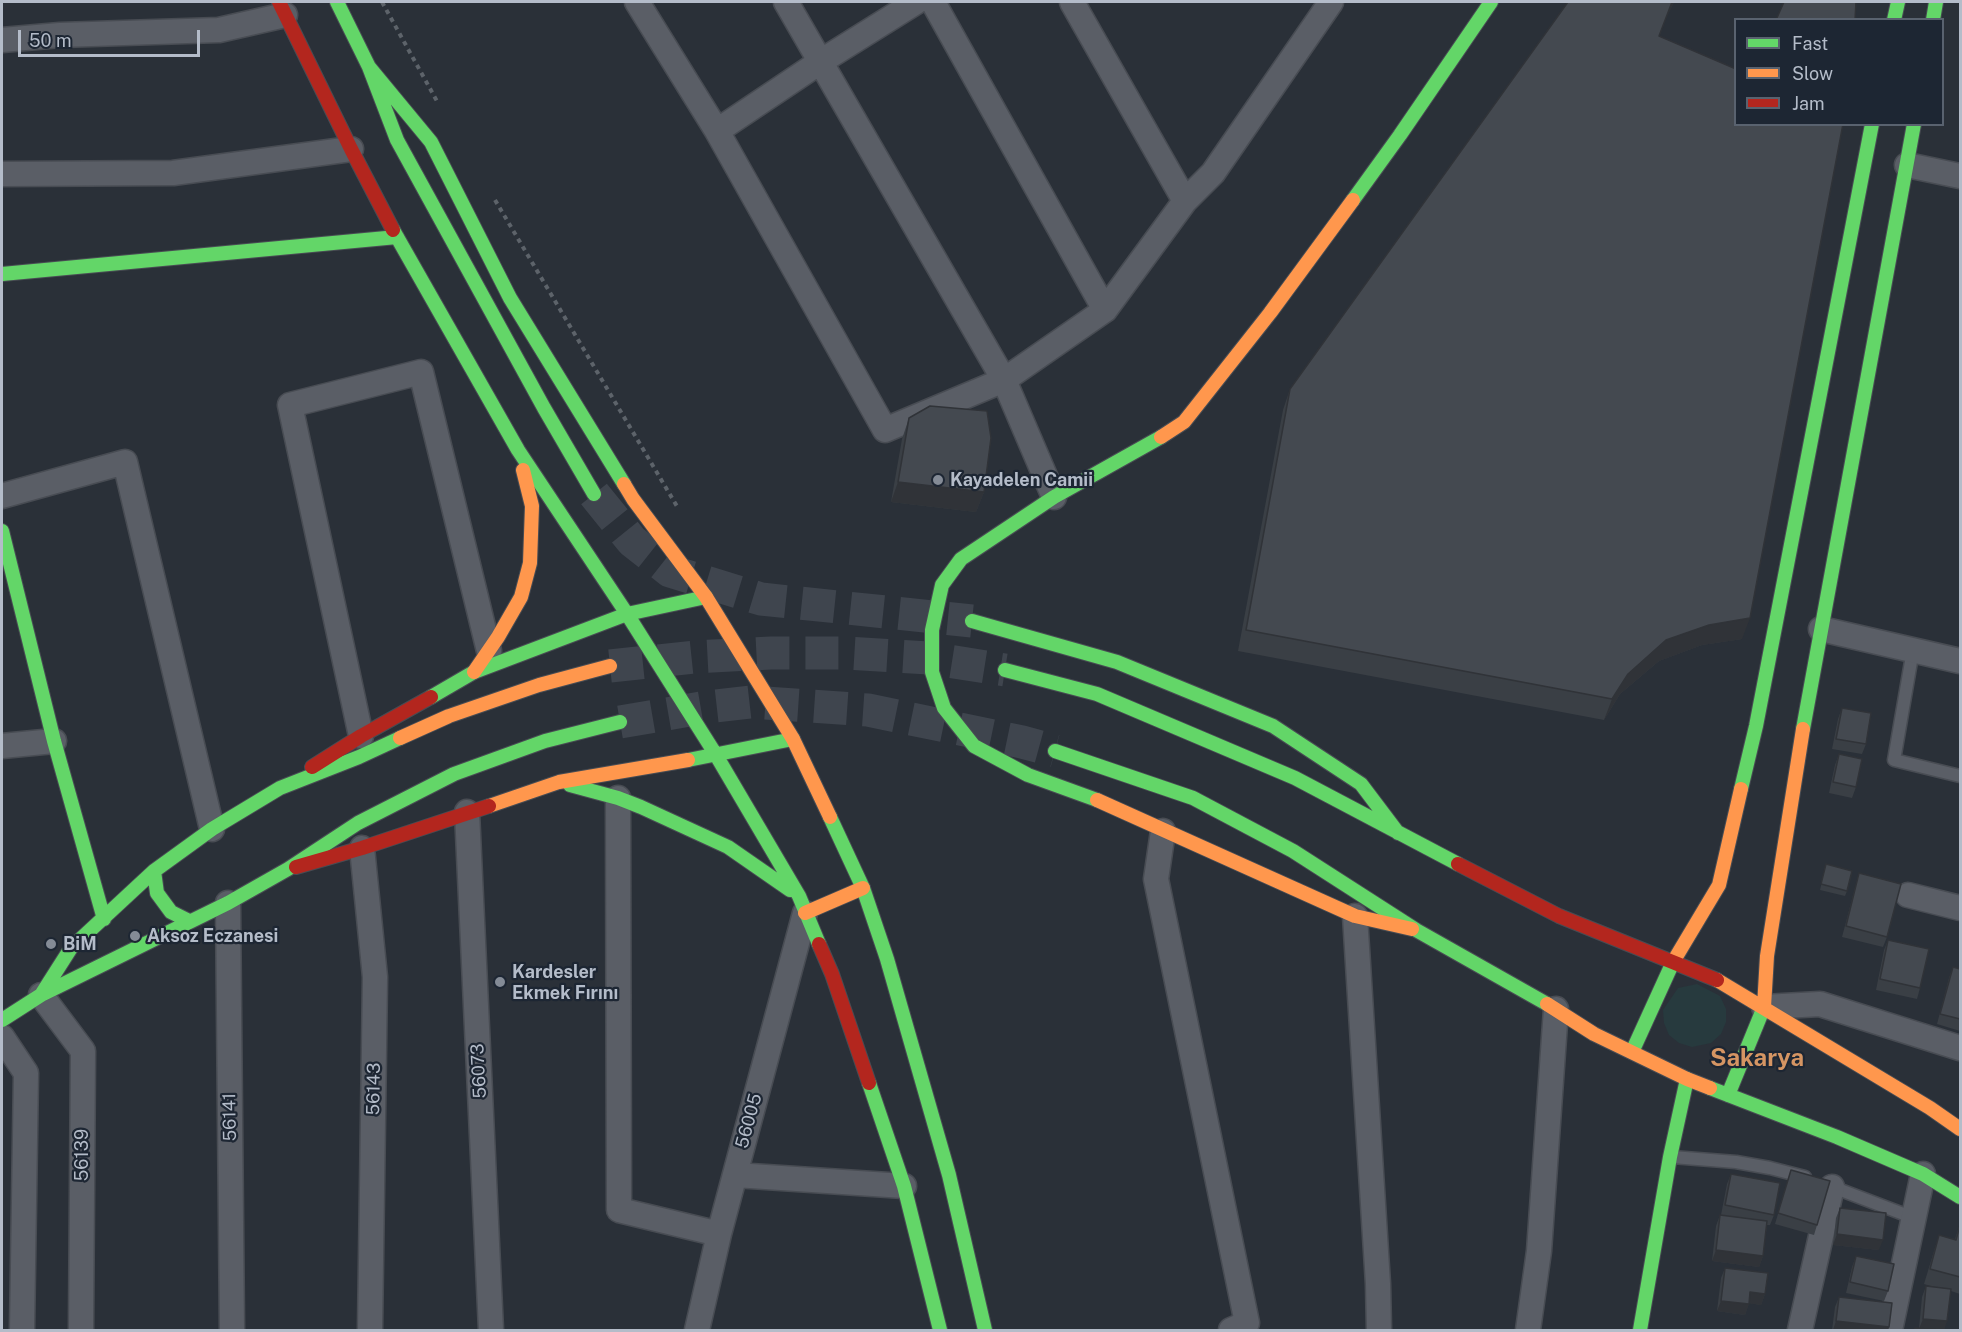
<!DOCTYPE html>
<meta charset="utf-8">
<style>
body{margin:0}
#map{position:relative;width:1962px;height:1332px;overflow:hidden;background:#2a3038;font-family:"Public Sans",sans-serif}
canvas{display:block}
.frame{position:absolute;inset:0;border:3px solid #b4bcc9;pointer-events:none}
.legend{position:absolute;left:1734px;top:18px;width:210px;height:108px;box-sizing:border-box;background:#1d2633;border:2px solid #59626f;margin:0;padding:8px 10px;list-style:none;font-size:18px;color:#b4bcc9}
.legend li{display:flex;align-items:center;gap:12px;height:30px}
.legend b{width:30px;border:2px solid #59626f}
.scale{position:absolute;left:18px;top:30px;width:182px;height:27px;box-sizing:border-box;border:3px solid #b4bcc9;border-top:0;padding-left:8px;font-size:18px;line-height:21px;white-space:nowrap;color:#b4bcc9;-webkit-text-stroke:4px #1d2633;paint-order:stroke}
</style>
<div id="map">
<canvas width="1962" height="1332"></canvas>
<div class="frame"></div>
<ul class="legend">
<li><b style="height:8px;background:#63d668"></b>Fast</li>
<li><b style="height:8px;background:#ff974d"></b>Slow</li>
<li><b style="height:8px;background:#b3261e"></b>Jam</li>
</ul>
<div class="scale">50 m</div>
</div>
<script>
const c = document.querySelector('canvas').getContext('2d');
c.lineJoin = 'round';
function fillPath(path, color) {
  c.fillStyle = color;
  c.fill(path, 'evenodd');
}
function poly(rows) {
  const path = new Path2D();
  for (const r of rows) {
    path.moveTo(r[0], r[1]);
    for (let i = 2; i < r.length; i += 2) path.lineTo(r[i], r[i + 1]);
  }
  return path;
}
function trace(path, color, width, dash) {
  c.strokeStyle = color;
  c.lineWidth = width;
  c.lineCap = dash ? 'butt' : 'round';
  c.setLineDash(dash || []);
  c.stroke(path);
}
function label(font, color, halo, rows, align = 'center') {
  c.font = font + ' "Public Sans",sans-serif';
  c.lineWidth = 4.5;
  c.setLineDash([]);
  c.textBaseline = 'middle';
  c.strokeStyle = halo;
  c.fillStyle = color;
  for (const [text, x, y, turn = 0] of rows) {
    c.save();
    c.translate(x, y);
    c.rotate((+turn || 0) * Math.PI / 180);
    c.textAlign = isNaN(turn) ? turn : align;
    if (halo) c.strokeText(text, 0, 0);
    c.fillText(text, 0, 0);
    c.restore();
  }
}
fillPath(poly([
 [1697,984,1720,996,1726,1009,1726,1022,1721,1034,1711,1043,1692,1047,1679,1043,1669,1035,1664,1023,1663,1010,1678,988]
]), '#273a3e');
trace(poly([
 [594,494,632,541,670,571,761,599,972,621]
]), '#3f454e', 33, [33, 16]);
trace(poly([
 [610,666,695,657,771,653,846,653,929,658,1005,670],
 [620,722,707,707,751,702,868,710,1022,742,1055,751]
]), '#3f454e', 33, [33, 16]);
const lane = poly([
 [1913,650,1894,760,1960,776],
 [1672,1157,1736,1162,1770,1168,1805,1177],
 [1830,1186,1914,1218]
]);
const street = poly([
 [637,2,717,131,885,430,1004,380,1105,310,1185,201,1213,173,1331,2],
 [786,2,1004,380,1054,497],
 [933,2,1105,310],
 [1072,2,1185,201],
 [2,40,60,35,219,30,285,15],
 [717,131,820,62,916,2],
 [1907,165,1960,176],
 [2,174,173,173,351,149],
 [2,496,125,462,212,829],
 [1821,629,1960,661],
 [361,736,290,405,421,372,489,651],
 [2,746,54,741],
 [618,798,619,1210,719,1234],
 [467,812,491,1330],
 [1163,831,1156,879,1247,1323,1231,1330],
 [362,848,375,977,370,1330],
 [1908,895,1960,908],
 [228,903,232,1330],
 [1355,916,1378,1284,1379,1330],
 [41,995,83,1051,81,1330],
 [1764,1007,1820,1004,1960,1048],
 [2,1037,26,1073,22,1330],
 [735,1175,904,1186],
 [697,1330,719,1234,805,913],
 [1528,1330,1539,1251,1556,1009],
 [1800,1330,1832,1187],
 [1890,1330,1923,1174]
]);
const fast = poly([
 [337,2,369,67,397,140,544,408,594,494],
 [1894,20,1898,2],
 [1933,20,1936,2],
 [369,67,431,142,510,298,624,484],
 [1353,200,1400,135,1491,2],
 [393,230,518,450,627,614,716,755,799,896,819,944],
 [2,274,397,237],
 [2,531,54,741,104,919],
 [972,621,1117,662,1273,726,1361,784,1398,833],
 [1005,670,1097,694,1295,778,1458,864],
 [431,697,474,672,627,614,706,597],
 [1803,729,1914,124],
 [1055,751,1193,798,1293,851,1416,930,1547,1004],
 [688,760,793,739],
 [570,785,618,798,641,807,728,847,790,890],
 [1741,789,1756,726,1872,124],
 [1097,800,1028,775,974,746,944,708,932,672,932,630,942,585,961,559,1054,497,1161,437],
 [830,817,863,888,887,959,949,1175,985,1330],
 [154,871,157,893,171,912,189,921],
 [41,995,71,948,154,871,212,829,280,788,359,757,400,738],
 [2,1020,41,995,228,903,288,869,358,823,454,774,545,741,620,722],
 [1632,1052,1673,962],
 [869,1083,904,1186,940,1330],
 [1710,1088,1837,1137,1923,1174,1960,1197],
 [1728,1095,1764,1007],
 [1640,1330,1670,1157,1687,1079]
]);
const slow = poly([
 [1161,437,1184,422,1270,313,1353,200],
 [624,484,633,499,706,597,793,739,830,817],
 [474,672,498,637,521,597,530,563,532,506,523,470],
 [400,738,449,716,539,685,610,666],
 [1097,800,1355,916,1412,929],
 [489,806,559,782,688,760],
 [805,913,863,888],
 [1673,962,1719,885,1741,789],
 [1717,980,1930,1108,1960,1129],
 [1547,1004,1594,1034,1687,1079,1710,1088],
 [1764,1007,1767,956,1803,729]
]);
const jam = poly([
 [279,2,351,149,393,230],
 [312,767,361,736,431,697],
 [1458,864,1559,916,1717,980],
 [296,867,362,848,489,806],
 [819,944,832,974,869,1083]
]);
trace(lane, '#484c53', 15);
trace(street, '#484c53', 27);
trace(fast, '#484c53', 16);
trace(slow, '#484c53', 16);
trace(jam, '#484c53', 16);
trace(poly([
 [382,2,438,103],
 [495,200,678,508]
]), '#5d636a', 4, [4.5, 4.5]);
trace(lane, '#5a5e66', 12);
trace(street, '#5a5e66', 24);
trace(fast, '#63d668', 14);
trace(slow, '#ff974d', 14);
trace(jam, '#b3261e', 14);
fillPath(poly([
 [1568,2,1674,2,1665,20,1659,37,1742,639,1702,645,1659,661,1620,694,1604,720,1238,651,1283,410,1290,389],
 [909,418,984,492,976,512,891,502,902,439],
 [1842,708,1866,744,1862,754,1832,749,1838,719],
 [1839,754,1856,787,1852,798,1829,793,1835,765],
 [1826,864,1847,891,1845,896,1820,890],
 [1859,873,1887,937,1883,947,1842,937,1856,884],
 [1888,940,1920,988,1917,999,1876,990,1884,950],
 [1953,967,1960,969,1960,1031,1937,1024,1949,978],
 [1791,1170,1817,1225,1814,1235,1775,1224],
 [1731,1174,1774,1215,1770,1225,1767,1225,1763,1256,1759,1267,1712,1261,1716,1226,1720,1215,1721,1215,1727,1184],
 [1840,1208,1879,1250,1833,1245,1836,1218],
 [1960,1224,1960,1294,1951,1291,1944,1330,1914,1330,1915,1328,1919,1328,1922,1297,1926,1286,1934,1287,1924,1284,1934,1251,1939,1235,1955,1239],
 [1856,1256,1888,1291,1884,1301,1846,1293,1852,1267],
 [1725,1268,1765,1294,1761,1305,1749,1303,1745,1315,1717,1311,1721,1278],
 [1839,1297,1889,1327,1888,1330,1832,1330,1835,1307]
]), '#3a3f45');
fillPath(poly([
 [1672,2,1674,2,1665,20],
 [898,482,984,492,976,512,891,502],
 [1750,618,1742,639,1702,645,1659,661,1620,694,1604,720,1612,699,1628,674,1666,640,1709,625],
 [1837,1234,1883,1240,1879,1250,1833,1245],
 [1716,1250,1763,1256,1759,1267,1712,1261],
 [1750,1292,1765,1294,1761,1305,1746,1303],
 [1721,1301,1749,1304,1745,1315,1717,1311],
 [1923,1319,1947,1321,1944,1330,1919,1329],
 [1836,1321,1889,1327,1888,1330,1833,1330]
]), '#303338');
const building = poly([
 [1568,2,1672,2,1659,36,1736,69,1736,124,1843,124,1750,618,1709,625,1666,640,1628,674,1612,699,1246,630,1290,389,1568,2],
 [1784,2,1856,2,1855,20,1776,20,1784,2],
 [930,406,987,411,991,438,984,492,898,482,909,418,930,406],
 [1842,708,1871,713,1866,744,1836,739,1842,708],
 [1839,754,1862,759,1856,787,1833,782,1839,754],
 [1826,864,1852,871,1847,891,1821,884,1826,864],
 [1859,873,1901,884,1887,937,1846,926,1859,873],
 [1888,940,1929,949,1920,988,1880,979,1888,940],
 [1953,967,1960,969,1960,1019,1940,1014,1953,967],
 [1791,1170,1830,1181,1817,1225,1778,1213,1791,1170],
 [1731,1174,1780,1183,1774,1215,1725,1205,1731,1174],
 [1840,1208,1886,1213,1883,1240,1837,1234,1840,1208],
 [1720,1215,1767,1221,1763,1256,1716,1250,1720,1215],
 [1960,1225,1960,1277,1930,1269,1939,1235,1956,1240,1960,1225],
 [1856,1256,1894,1264,1888,1291,1850,1282,1856,1256],
 [1725,1268,1768,1273,1765,1294,1750,1292,1749,1304,1721,1301,1725,1268],
 [1926,1286,1951,1289,1947,1321,1923,1319,1926,1286],
 [1839,1297,1892,1303,1889,1327,1836,1321,1839,1297],
 [1915,1328,1939,1330,1915,1330,1915,1328]
]);
fillPath(building, '#444950');
trace(building, '#303338', 1.5);
for (const [x, y, r, color] of [
 [938,480,6,"#848b96"],
 [135,936,6,"#848b96"],
 [51,944,6,"#848b96"],
 [500,982,6,"#848b96"]
]) {
  const dot = new Path2D();
  dot.arc(x, y, r, 0, 2 * Math.PI);
  c.fillStyle = color;
  c.fill(dot);
  trace(dot, '#1d2633', 2);
}
label('bold 18px', '#b4bcc9', '#1d2633', [
 ["Kayadelen Camii",950,480],
 ["Aksoz Eczanesi",147,936],
 ["BiM",63,944],
 ["Kardesler",512,972],
 ["Ekmek Fırını",512,993]
], 'left');
label('18px', '#b4bcc9', '#1d2633', [
 ["56073",479,1071,-93],
 ["56143",374,1089,-89],
 ["56141",230,1117,-91],
 ["56005",749,1121,-75],
 ["56139",82,1155,-90]
]);
label('bold 24px', '#d59563', '#1d2633', [
 ["Sakarya",1757,1059]
]);
</script>
